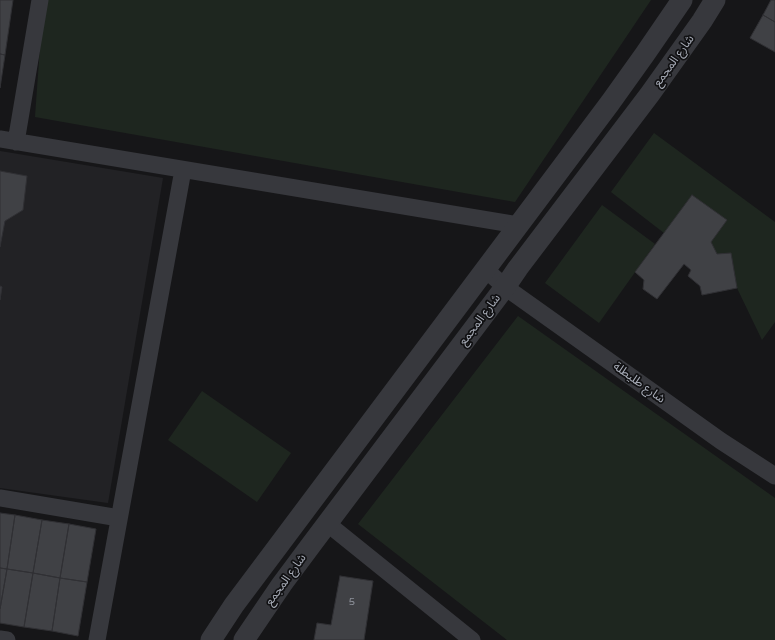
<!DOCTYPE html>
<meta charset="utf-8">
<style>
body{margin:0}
canvas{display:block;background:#161618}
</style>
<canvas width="775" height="640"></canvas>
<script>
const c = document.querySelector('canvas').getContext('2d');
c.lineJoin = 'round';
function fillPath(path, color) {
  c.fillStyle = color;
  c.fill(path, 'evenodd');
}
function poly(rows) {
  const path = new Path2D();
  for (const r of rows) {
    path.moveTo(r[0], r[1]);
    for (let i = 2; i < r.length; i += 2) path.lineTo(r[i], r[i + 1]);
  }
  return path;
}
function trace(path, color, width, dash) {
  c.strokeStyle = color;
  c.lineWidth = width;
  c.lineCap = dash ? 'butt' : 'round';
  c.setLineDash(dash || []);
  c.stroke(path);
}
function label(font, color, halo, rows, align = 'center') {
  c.font = font + ' "Varela Round","Noto Sans Arabic",sans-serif';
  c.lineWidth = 3.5;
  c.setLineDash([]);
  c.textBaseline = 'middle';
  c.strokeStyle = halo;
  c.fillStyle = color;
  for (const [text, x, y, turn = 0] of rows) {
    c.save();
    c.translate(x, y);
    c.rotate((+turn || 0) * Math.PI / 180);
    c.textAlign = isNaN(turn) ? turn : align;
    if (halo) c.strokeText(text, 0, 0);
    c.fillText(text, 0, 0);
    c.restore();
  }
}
fillPath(poly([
 [0,151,163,178,108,503,0,488]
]), '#222225');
fillPath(poly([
 [46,0,651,0,515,202,35,117,41,33],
 [654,133,775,222,775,322,762,340,737,288,731,253,717,254,711,242,727,220,692,195,664,233,611,192],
 [602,205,655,244,599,323,545,283],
 [518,316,775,498,775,640,507,640,358,524],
 [202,391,291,453,257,502,168,440]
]), '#1e261f');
const building = poly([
 [0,0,13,0,5,55,0,54,0,0],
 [771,0,775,0,775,22,763,15,771,0],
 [763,15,775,22,775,52,750,38,763,15],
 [0,54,5,55,0,88,0,54],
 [0,171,27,176,23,210,5,221,0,247,0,171],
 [692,195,727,220,711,242,717,254,731,253,737,288,702,295,700,286,688,276,691,270,684,264,657,299,643,289,644,280,635,272,692,195],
 [0,286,2,287,0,300,0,286],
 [0,513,15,515,7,569,0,568,0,513],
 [15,515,42,520,33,573,7,569,15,515],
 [42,520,69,524,60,578,33,573,42,520],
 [69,524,96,529,87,582,60,578,69,524],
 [0,568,7,569,0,609,0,568],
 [7,569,33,573,24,627,0,623,0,609,7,569],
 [33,573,60,578,52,631,24,627,33,573],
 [340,576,373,581,364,640,314,640,317,623,331,625,340,576],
 [60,578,87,582,78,636,52,631,60,578]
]);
fillPath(building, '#404145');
trace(building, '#303034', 1);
trace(poly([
 [0,139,518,225],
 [16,142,40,0],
 [485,269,505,287,651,391,721,441,775,476],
 [0,498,119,518],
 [328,524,472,640],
 [0,639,7,640],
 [97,640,183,170]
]), '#37383d', 17);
trace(poly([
 [211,640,234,605,610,103,645,54,682,0],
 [244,640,282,584,311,545,505,287,518,268,650,94,702,21,715,0]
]), '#37383d', 21);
label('10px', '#8e929b', null, [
 ["5",352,602]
]);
label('12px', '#a8adb8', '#111113', [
 ["شارع المجمع",674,61,-54],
 ["شارع المجمع",480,320,-53],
 ["شارع طليطلة",639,383,36],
 ["شارع المجمع",286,580,-54]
]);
</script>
